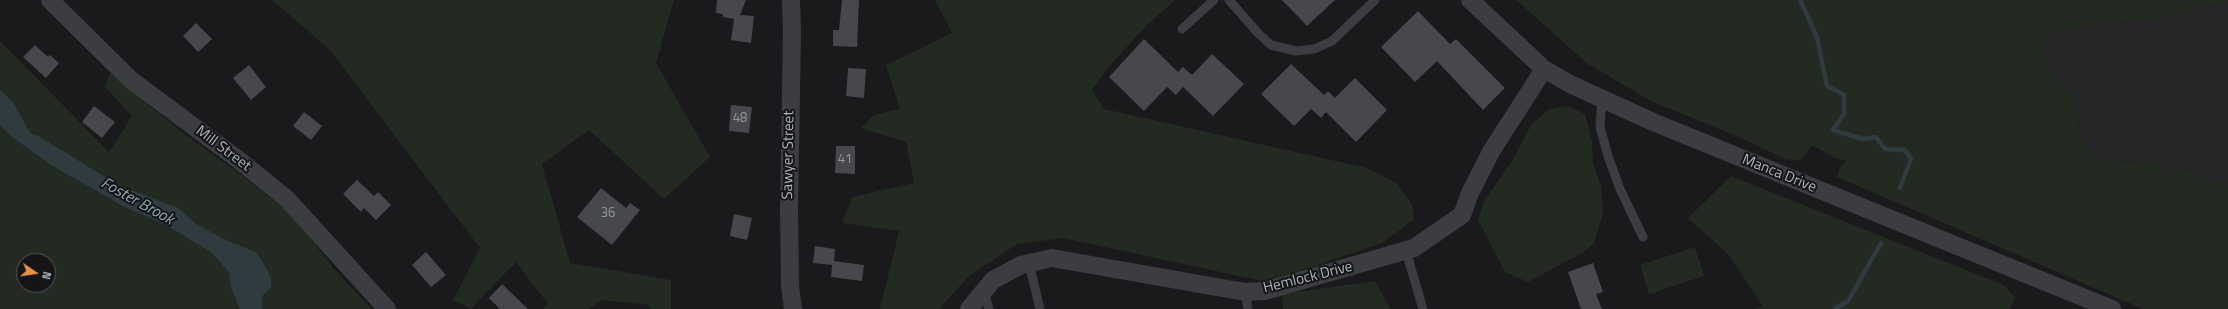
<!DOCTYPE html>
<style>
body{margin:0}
#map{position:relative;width:2228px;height:309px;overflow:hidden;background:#1a1a1c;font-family:"Titillium Web",sans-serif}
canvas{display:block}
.north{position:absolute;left:16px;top:253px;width:40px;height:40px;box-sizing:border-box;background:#151517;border:1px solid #525559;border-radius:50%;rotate:103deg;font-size:11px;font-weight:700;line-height:16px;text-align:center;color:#adb4bb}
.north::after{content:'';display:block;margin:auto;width:14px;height:18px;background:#e89445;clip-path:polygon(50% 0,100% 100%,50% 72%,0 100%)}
</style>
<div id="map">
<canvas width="2228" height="309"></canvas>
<div class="north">N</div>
</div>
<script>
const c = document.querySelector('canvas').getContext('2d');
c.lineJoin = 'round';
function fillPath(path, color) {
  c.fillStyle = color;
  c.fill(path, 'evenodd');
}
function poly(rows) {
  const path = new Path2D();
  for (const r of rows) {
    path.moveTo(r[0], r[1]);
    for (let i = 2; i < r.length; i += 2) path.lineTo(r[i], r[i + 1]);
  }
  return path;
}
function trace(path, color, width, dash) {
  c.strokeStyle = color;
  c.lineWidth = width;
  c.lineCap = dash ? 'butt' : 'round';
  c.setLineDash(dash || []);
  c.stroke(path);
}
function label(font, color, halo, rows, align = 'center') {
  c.font = font + ' "Titillium Web",sans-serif';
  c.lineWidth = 4;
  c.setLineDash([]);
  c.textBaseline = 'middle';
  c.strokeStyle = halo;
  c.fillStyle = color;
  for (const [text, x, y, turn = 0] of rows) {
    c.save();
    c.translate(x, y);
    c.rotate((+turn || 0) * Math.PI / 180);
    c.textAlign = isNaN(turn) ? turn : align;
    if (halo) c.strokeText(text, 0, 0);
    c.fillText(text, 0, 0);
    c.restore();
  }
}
fillPath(poly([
 [2228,2,2228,185,2188,170,2145,162,2110,161,2091,154,2078,126,2075,98,2048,69,2042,53,2045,35,2057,30,2177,16]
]), '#262629');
fillPath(poly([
 [272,0,674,0,656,63,710,157,664,199,589,130,542,164,570,263,671,280,671,309,651,309,649,305,602,300,589,309,543,309,548,304,516,262,471,309,453,300,480,248,329,49],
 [935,0,1175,0,1149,23,1111,64,1092,90,1104,109,1367,168,1395,182,1412,204,1414,219,1383,243,1267,282,1063,238,1017,244,969,276,939,309,880,309,899,231,842,223,852,197,914,183,906,142,861,128,874,115,900,109,886,65,952,33],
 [1516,0,2228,0,2228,2,2177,16,2057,30,2045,35,2042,53,2048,69,2075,98,2078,126,2091,154,2110,161,2145,162,2188,170,2228,185,2228,309,2143,309,1837,177,1840,167,1847,161,1835,158,1812,145,1800,161,1785,159,1748,141,1651,101,1588,64],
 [0,41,109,152,132,116,105,87,110,73,179,130,244,177,291,214,336,271,372,309,0,309],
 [24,261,48,261,48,285,24,285],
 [1567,106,1585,114,1592,142,1593,163,1601,186,1603,214,1594,243,1584,252,1528,282,1505,272,1478,220,1485,199,1511,163,1531,125,1549,109],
 [1731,176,2004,285,2015,298,2010,309,1754,309,1763,307,1729,255,1688,218],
 [1695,247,1704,276,1649,294,1640,265],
 [1375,281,1391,309,1283,309,1282,294]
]), '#222a22');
fillPath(poly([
 [0,90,13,102,30,133,40,137,118,185,178,208,196,224,230,242,256,252,263,262,271,278,271,287,262,296,262,309,240,309,231,287,229,272,212,253,168,226,123,206,51,165,12,137,0,125]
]), '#303b3f');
trace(poly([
 [1800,0,1817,37,1827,86,1844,95,1844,114,1833,130,1863,139,1876,137,1885,149,1905,150,1911,159,1900,188],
 [1835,309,1848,301,1881,243]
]), '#303b3f', 4.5);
fillPath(poly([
 [717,0,746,0,740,15,754,16,751,43,731,40,734,19,723,17,723,14,716,13],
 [842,0,859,0,857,47,833,46,833,30,839,30],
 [1282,0,1335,0,1307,26],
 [1418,11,1450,44,1456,39,1505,88,1483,110,1437,61,1415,82,1381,47],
 [196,23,212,39,198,52,183,36],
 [1144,39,1178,72,1183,67,1192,75,1212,54,1244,84,1213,116,1183,87,1176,95,1167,87,1144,111,1109,77],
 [35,45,48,57,50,55,59,63,46,78,23,57],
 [1291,64,1324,95,1328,91,1335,98,1355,78,1387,110,1356,142,1326,112,1321,118,1311,109,1294,126,1261,94],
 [249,65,266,87,251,100,233,78],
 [848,68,866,69,864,98,846,96],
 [731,105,752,107,749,133,729,131],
 [94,106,115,122,102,138,82,122],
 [304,112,322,126,311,140,293,126],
 [836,146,855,146,855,174,835,173],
 [357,180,374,196,378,192,391,205,376,220,364,208,361,212,343,194],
 [601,188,626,208,630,203,640,210,612,245,577,217],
 [734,214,752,218,747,240,730,236],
 [815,246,835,249,834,261,864,265,862,281,831,277,832,265,813,263],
 [426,252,446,275,431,287,412,265],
 [1593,263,1603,292,1596,294,1602,309,1581,309,1568,272],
 [502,284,528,309,500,309,489,298]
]), '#47484c');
trace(poly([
 [1229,0,1258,33,1271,45,1296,51,1314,49,1332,41,1375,0],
 [1182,29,1214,0],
 [1602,98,1600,127,1608,156,1620,189,1643,237],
 [1406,251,1423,309],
 [1029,263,1040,309],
 [984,292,989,309],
 [1245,292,1248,309]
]), '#3b3d41', 9);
trace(poly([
 [50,0,131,80,240,161,287,199,387,309],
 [791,0,792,32,789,209,790,286,793,309],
 [1470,0,1544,69,1570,84,1653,122,2112,309],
 [969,309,993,280,1021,265,1052,258,1245,292,1265,291,1414,248,1462,215,1470,193,1492,150,1544,69]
]), '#3b3d41', 18);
label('13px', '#94999f', null, [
 ["48",740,119],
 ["41",845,160],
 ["36",608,214]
]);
label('15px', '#adb4bb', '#151517', [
 ["Mill Street",223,149,37],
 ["Sawyer Street",789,155,-89],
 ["Manca Drive",1779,174,22],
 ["Hemlock Drive",1308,278,-14]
]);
label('italic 16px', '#87a6b3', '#151517', [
 ["Foster Brook",137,202,29]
]);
</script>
